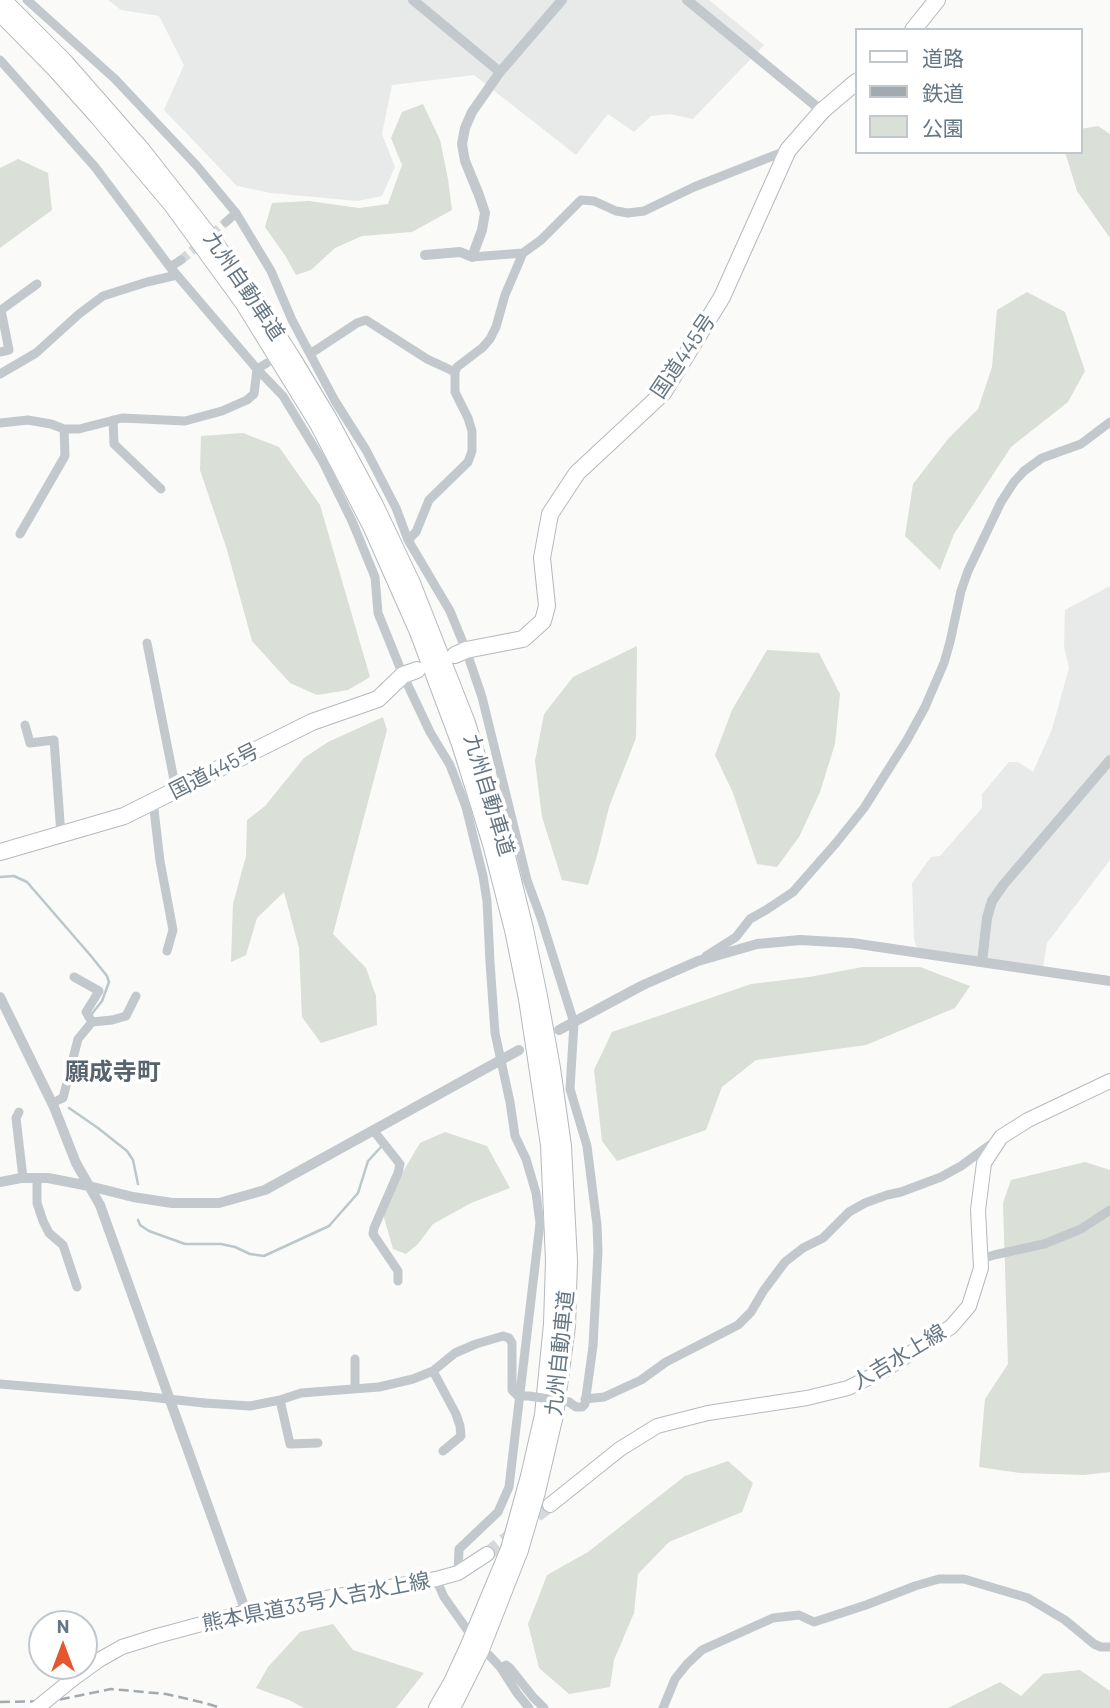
<!DOCTYPE html>
<meta charset="utf-8">
<style>
body{margin:0}
#map{position:relative;width:1110px;height:1708px;overflow:hidden;background:#fafaf8;font-family:Barlow,"Noto Sans JP",sans-serif}
canvas{display:block}
.legend{position:absolute;left:855px;top:28px;width:228px;height:126px;box-sizing:border-box;background:#fff;border:2px solid #c1c8cd;margin:0;padding:9px 12px;list-style:none;font-size:21px;color:#657683}
.legend li{display:flex;align-items:center;gap:14px;height:35px}
.legend b{width:35px;border:2px solid #c1c8cd}
.north{position:absolute;left:28px;top:1610px;width:70px;height:70px;box-sizing:border-box;background:#fff;border:2px solid #c1c8cd;border-radius:50%;rotate:0deg;font-size:19px;font-weight:700;line-height:28px;text-align:center;color:#657683}
.north::after{content:'';display:block;margin:auto;width:24px;height:32px;background:#e4572e;clip-path:polygon(50% 0,100% 100%,50% 72%,0 100%)}
</style>
<div id="map">
<canvas width="1110" height="1708"></canvas>
<ul class="legend">
<li><b style="height:9px;background:#fff"></b>道路</li>
<li><b style="height:9px;background:#a2aab0"></b>鉄道</li>
<li><b style="height:19px;background:#dadfd7"></b>公園</li>
</ul>
<div class="north">N</div>
</div>
<script>
const c = document.querySelector('canvas').getContext('2d');
c.lineJoin = 'round';
function fillPath(path, color) {
  c.fillStyle = color;
  c.fill(path, 'evenodd');
}
function poly(rows) {
  const path = new Path2D();
  for (const r of rows) {
    path.moveTo(r[0], r[1]);
    for (let i = 2; i < r.length; i += 2) path.lineTo(r[i], r[i + 1]);
  }
  return path;
}
function trace(path, color, width, dash) {
  c.strokeStyle = color;
  c.lineWidth = width;
  c.lineCap = dash ? 'butt' : 'round';
  c.setLineDash(dash || []);
  c.stroke(path);
}
function label(font, color, halo, rows, align = 'center') {
  c.font = font + ' Barlow,"Noto Sans JP",sans-serif';
  c.lineWidth = 7;
  c.setLineDash([]);
  c.textBaseline = 'middle';
  c.strokeStyle = halo;
  c.fillStyle = color;
  for (const [text, x, y, turn = 0] of rows) {
    c.save();
    c.translate(x, y);
    c.rotate((+turn || 0) * Math.PI / 180);
    c.textAlign = isNaN(turn) ? turn : align;
    if (halo) c.strokeText(text, 0, 0);
    c.fillText(text, 0, 0);
    c.restore();
  }
}
fillPath(poly([
 [108,0,709,0,764,45,693,119,670,114,651,116,634,132,608,114,576,155,474,75,392,85,382,134,395,167,382,196,358,201,271,193,237,186,164,110,184,65,159,16,121,10],
 [1110,586,1110,860,1047,943,1043,967,917,948,914,939,912,883,931,857,940,856,982,808,982,794,1009,762,1018,762,1033,772,1052,729,1069,668,1064,647,1065,610]
]), '#e8e9e9');
fillPath(poly([
 [423,104,440,140,448,179,452,210,412,232,362,236,335,248,311,270,296,275,286,257,265,227,272,203,309,201,359,208,388,204,402,165,391,138,402,112],
 [1098,126,1110,134,1110,238,1077,191,1065,152,1080,152,1080,129],
 [18,159,48,173,52,210,0,248,0,168],
 [1027,292,1065,312,1085,371,1068,402,1011,447,954,534,940,570,905,536,913,484,948,439,978,409,992,367,997,310],
 [243,433,279,447,320,505,370,677,348,690,317,695,290,683,252,641,227,550,200,470,201,436],
 [637,646,636,738,609,807,597,856,588,885,562,880,542,817,535,761,544,714,573,677],
 [767,650,819,653,840,694,835,744,820,792,799,837,777,867,757,864,733,793,715,755,732,710],
 [383,717,387,730,333,934,366,968,376,996,377,1025,321,1043,302,1017,299,948,284,892,257,918,246,955,231,962,233,904,246,856,247,820,265,806,304,758,328,742],
 [863,967,920,967,970,986,955,1008,866,1045,756,1060,722,1087,706,1130,617,1161,602,1141,594,1070,612,1032,751,984,809,977],
 [445,1132,487,1146,510,1188,471,1203,433,1224,418,1244,406,1254,393,1249,383,1214,404,1170,420,1143],
 [1085,1162,1110,1170,1110,1472,1084,1475,1020,1473,979,1467,985,1399,1008,1364,1003,1203,1011,1180],
 [728,1461,753,1483,742,1512,669,1542,638,1574,634,1613,614,1660,610,1687,569,1694,539,1668,528,1624,547,1575,588,1552,685,1476],
 [333,1624,353,1650,424,1673,396,1708,304,1708,289,1700,256,1688,268,1667,300,1632],
 [1080,1670,1110,1691,1110,1708,948,1708,1000,1682,1021,1696,1043,1674]
]), '#dadfd7');
trace(poly([
 [0,877,14,876,27,882,91,956,107,976,109,982,102,1001,91,1015],
 [69,1108,98,1128,127,1151,133,1160,138,1184],
 [138,1220,140,1225,149,1231,185,1244,221,1244,235,1247,250,1254,264,1256,329,1226,358,1193,368,1161,381,1147]
]), '#bbc7cb', 2.5);
trace(poly([
 [181,260,226,222]
]), '#d5d9db', 9, [9, 4.5]);
trace(poly([
 [487,1554,550,1505]
]), '#d5d9db', 14, [14, 7]);
const primary = poly([
 [550,1505,620,1449,657,1426,708,1413,807,1398,848,1388,886,1369,951,1327,969,1306,981,1268,978,1210,984,1163,1001,1137,1028,1120,1110,1081],
 [74,1678,99,1660,122,1647,157,1636,246,1612,436,1579,458,1573,487,1554]
]);
const trunk = poly([
 [913,30,937,0],
 [455,655,466,650,523,639,543,621,547,606,542,558,550,514,577,473,663,393,722,297,788,150,822,111,856,82],
 [0,852,124,816,312,722,378,699,403,675,417,670]
]);
const motorway = poly([
 [3,0,64,61,142,150,215,243,254,298,293,359,329,419,375,505,412,583,467,723,503,840,525,929,539,996,552,1068,563,1146,569,1261,567,1326,555,1415,537,1492,520,1550,480,1652,452,1708],
 [0,13,55,69,98,117,172,205,244,304,318,424,371,526,418,632,460,744,491,844,513,930,527,999,549,1145,554,1261,552,1324,543,1415,529,1476,509,1549,469,1645,452,1682,437,1708]
]);
trace(primary, '#b5babe', 16);
trace(trunk, '#b4b9bd', 18);
trace(motorway, '#b4b9bd', 18);
trace(poly([
 [27,0,115,79,197,166,236,213,271,271,292,320,335,401,366,450,396,508,408,540,450,611,466,650,482,697,527,880,541,918,574,1023,570,1089,587,1146,597,1225,598,1251,593,1346,585,1404,582,1407,576,1407,569,1402],
 [0,60,95,167,170,267,257,369,283,396,323,462,352,521,375,577,378,613,403,675,430,732,450,765,466,807,483,876,487,901,490,962,495,1033,510,1102,515,1136,526,1159,536,1193,540,1223,509,1487,498,1512,459,1549,458,1573],
 [226,222,236,213],
 [472,257,523,253,541,240,581,200,594,201,616,211,628,213,644,211,694,187,788,150],
 [170,267,181,260],
 [0,352,9,350,1,310,37,284],
 [310,354,357,323,366,320,427,359,455,372],
 [0,374,36,353,79,314,103,296,147,282,177,275],
 [113,420,114,444,161,489],
 [0,423,28,420,51,424,64,429,79,429,122,418,185,421,222,411,247,400,254,394,257,369,267,363],
 [20,534,65,456,64,429],
 [408,540,416,532,429,500,468,462,472,451,472,431,468,418,455,392,455,372,457,367,482,348,490,339,496,327,505,295,523,253],
 [147,643,176,790],
 [25,725,30,743,54,740,61,835],
 [153,801,160,861,173,930,167,951],
 [706,956,736,937,750,919,766,910,793,892,836,843,864,808,907,740,925,707,944,663,950,642,961,591,968,571,1001,502,1014,482,1024,471,1042,458,1081,444,1110,422],
 [74,977,99,991,86,1012,92,1022],
 [52,1103,63,1098,78,1039,92,1022,112,1020,126,1016,136,996],
 [19,1112,16,1118,23,1178],
 [373,1130,400,1164,398,1173,374,1228,373,1234,398,1271,398,1281],
 [37,1178,37,1203,43,1221,49,1233,63,1245,77,1287],
 [981,1259,994,1255,1044,1244,1081,1229,1110,1210],
 [355,1359,355,1388],
 [433,1371,456,1414,460,1426,461,1436,443,1451],
 [0,1384,141,1396],
 [585,1399,604,1397,641,1380,666,1362,738,1325,751,1312,764,1290,785,1262,803,1248,823,1238,849,1212,865,1203,887,1195,901,1192,941,1177,961,1166,994,1142],
 [280,1400,290,1444,318,1443],
 [204,1403,250,1406,280,1400,301,1393,379,1387,413,1379,433,1371,455,1353,476,1344,503,1336,509,1338,512,1343,512,1390,517,1395,526,1396],
 [436,1579,444,1597,468,1631],
 [489,1655,501,1668,517,1693,529,1708],
 [501,1668,506,1665,510,1668,533,1697,544,1708],
 [663,1708,675,1679,687,1664,702,1650,724,1640,773,1618,799,1615,814,1622,866,1605,915,1586,939,1579,964,1579,1028,1598,1065,1620,1094,1644,1101,1647,1110,1647]
]), '#c3c8cc', 9);
trace(poly([
 [413,0,500,72],
 [687,0,822,111],
 [425,255,460,252,472,257,482,230,485,213,479,195,465,161,462,144,465,128,472,112,500,72,562,0],
 [982,962,987,918,992,901,1004,884,1110,760],
 [0,997,54,1107,76,1163,100,1205,246,1612],
 [559,1030,643,985,698,961,757,944,800,940,852,943,1110,981],
 [0,1182,21,1178,48,1178,89,1186,133,1197,172,1203,219,1203,265,1190,519,1050]
]), '#c3c8cc', 10);
trace(primary, '#fff', 14);
trace(trunk, '#fff', 16);
trace(motorway, '#fff', 16);
trace(poly([
 [0,1702,52,1701,111,1689,166,1694,205,1703,221,1708]
]), '#a2aab0', 2.5, [10, 5]);
const primaryBridge = poly([
 [37,1708,74,1678]
]);
trace(primaryBridge, '#b5babe', 16, []);
trace(poly([
 [141,1396,204,1403],
 [529,1396,569,1402]
]), '#c3c8cc', 9);
trace(primaryBridge, '#fff', 14);
label('21px', '#657683', '#fff', [
 ["九州自動車道",244,286,56],
 ["国道445号",683,356,-56],
 ["国道445号",214,771,-27],
 ["九州自動車道",489,795,73],
 ["九州自動車道",560,1353,-84],
 ["人吉水上線",899,1357,-31],
 ["熊本県道33号人吉水上線",316,1602,-11]
]);
label('bold 24px', '#57646e', '#fff', [
 ["願成寺町",113,1072]
]);
</script>
